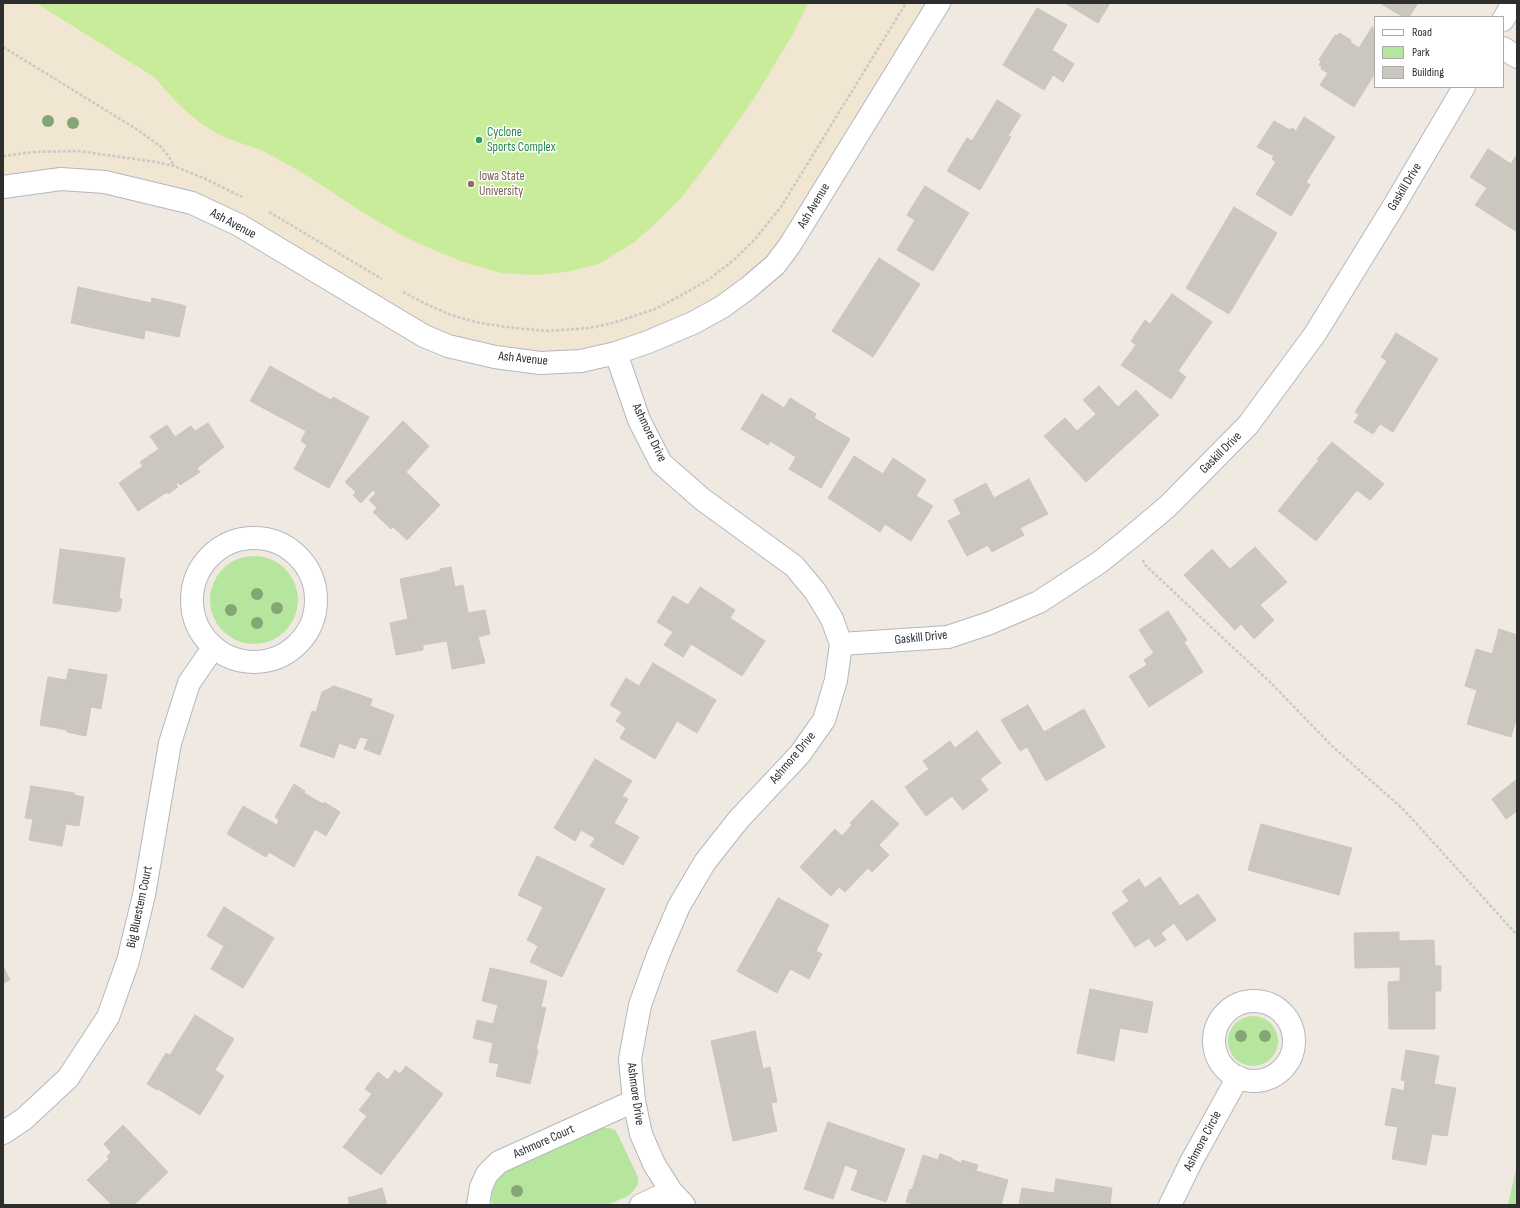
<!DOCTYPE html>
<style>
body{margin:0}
#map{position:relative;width:1520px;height:1208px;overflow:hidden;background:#efe9e1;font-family:"Sofia Sans Condensed",sans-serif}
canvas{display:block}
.frame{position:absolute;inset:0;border:4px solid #2e2e2e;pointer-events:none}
.legend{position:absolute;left:1374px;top:16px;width:130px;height:72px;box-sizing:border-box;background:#fff;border:1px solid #ababab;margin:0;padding:5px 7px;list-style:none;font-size:12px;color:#2e2e2e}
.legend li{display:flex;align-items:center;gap:8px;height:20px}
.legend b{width:20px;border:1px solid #ababab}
</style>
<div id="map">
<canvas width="1520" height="1208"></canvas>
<div class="frame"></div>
<ul class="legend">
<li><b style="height:5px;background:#fff"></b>Road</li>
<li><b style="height:11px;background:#b6e59e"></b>Park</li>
<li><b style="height:11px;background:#cbc7bf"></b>Building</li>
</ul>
</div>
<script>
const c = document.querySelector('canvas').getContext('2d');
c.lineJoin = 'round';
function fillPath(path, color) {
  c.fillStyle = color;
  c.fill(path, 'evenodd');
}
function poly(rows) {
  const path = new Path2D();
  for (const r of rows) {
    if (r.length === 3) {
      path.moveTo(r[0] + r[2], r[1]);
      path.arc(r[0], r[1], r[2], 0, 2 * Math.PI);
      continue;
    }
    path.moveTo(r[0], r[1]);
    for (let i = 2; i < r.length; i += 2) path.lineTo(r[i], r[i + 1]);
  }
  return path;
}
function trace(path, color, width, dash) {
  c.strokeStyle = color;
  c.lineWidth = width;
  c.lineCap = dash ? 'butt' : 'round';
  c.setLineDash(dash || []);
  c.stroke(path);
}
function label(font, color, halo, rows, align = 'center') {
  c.font = font + ' "Sofia Sans Condensed",sans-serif';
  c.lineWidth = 3;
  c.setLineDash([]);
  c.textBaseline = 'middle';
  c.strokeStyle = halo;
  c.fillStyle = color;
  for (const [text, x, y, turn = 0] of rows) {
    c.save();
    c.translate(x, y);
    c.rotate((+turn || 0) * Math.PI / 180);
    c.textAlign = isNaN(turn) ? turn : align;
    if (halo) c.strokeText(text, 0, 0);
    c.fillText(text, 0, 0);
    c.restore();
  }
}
fillPath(poly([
 [3,3,939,3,848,150,748,288,581,361,448,346,157,194,3,187]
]), '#f0e6d1');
fillPath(poly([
 [254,600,44],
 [1253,1041,25],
 [601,1128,609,1128,615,1130,619,1137,638,1177,638,1184,634,1190,628,1196,607,1205,492,1205,491,1197,495,1182,503,1174,517,1165],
 [1517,1165,1517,1205,1508,1205]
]), '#b6e59e');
fillPath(poly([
 [36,3,808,3,794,32,755,97,714,155,681,198,656,223,633,243,599,264,566,272,536,275,501,273,466,263,436,251,403,236,364,213,298,170,263,151,221,136,199,122,180,106,154,77]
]), '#c9ec9a');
const building = poly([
 [1065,3,1110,3,1098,23,1065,3],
 [1380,3,1418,3,1409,17,1403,17,1380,3],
 [1037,8,1067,25,1052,50,1074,64,1063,82,1053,75,1044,90,1003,65,1037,8],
 [1372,27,1375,29,1375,73,1354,107,1320,85,1328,73,1321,69,1322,67,1319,65,1321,61,1319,60,1335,35,1337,36,1339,33,1351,40,1350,42,1359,48,1372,27],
 [997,100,1021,115,1008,136,1011,137,980,190,947,171,967,138,972,141,997,100],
 [1304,117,1335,137,1306,182,1310,185,1291,216,1256,194,1276,162,1272,159,1274,156,1257,147,1274,121,1290,130,1292,128,1296,131,1304,117],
 [1488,149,1511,164,1517,154,1517,232,1475,205,1487,188,1470,177,1488,149],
 [925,186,969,213,933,271,897,250,915,220,907,215,925,186],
 [1234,207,1277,233,1229,314,1186,288,1234,207],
 [879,258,920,284,873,357,832,331,879,258],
 [78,287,151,303,152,298,186,306,179,337,145,330,144,339,71,323,78,287],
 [1172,294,1212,322,1178,371,1186,377,1171,399,1121,365,1136,345,1131,341,1145,320,1150,324,1172,294],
 [1396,333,1438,359,1393,432,1380,424,1373,434,1354,422,1359,415,1355,412,1387,361,1381,357,1396,333],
 [270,366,331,400,333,397,369,417,329,488,294,469,307,445,301,441,306,431,250,401,270,366],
 [1099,386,1118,407,1136,390,1159,415,1086,482,1044,436,1065,418,1077,431,1096,414,1083,400,1099,386],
 [762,394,784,408,790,398,816,414,814,418,850,439,821,488,789,469,796,457,770,441,768,445,741,429,762,394],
 [403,421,429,446,406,472,440,505,407,540,393,527,391,529,373,512,377,508,369,500,376,493,373,490,361,503,353,495,356,492,345,482,403,421],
 [208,423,224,447,197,468,200,472,180,485,178,482,176,484,178,487,168,494,167,492,138,511,119,483,143,466,140,462,159,449,150,436,167,425,175,437,191,426,195,431,208,423],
 [1332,442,1384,484,1370,500,1357,490,1316,541,1278,511,1319,460,1317,459,1332,442],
 [854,456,883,474,893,458,926,480,916,496,933,506,911,541,885,524,880,532,828,498,854,456],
 [1029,479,1048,514,1020,528,1024,535,992,552,988,545,967,556,948,521,961,514,954,500,986,483,994,498,1029,479],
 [1255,547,1287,582,1260,605,1274,620,1254,639,1241,624,1235,630,1184,575,1212,549,1230,569,1255,547],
 [60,549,125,558,119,598,122,599,120,611,118,610,117,612,53,603,60,549],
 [451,567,455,587,463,585,468,613,485,610,490,634,478,637,485,663,452,669,447,641,423,645,423,650,396,655,390,623,408,619,400,579,440,571,440,569,451,567],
 [700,587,735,610,730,618,765,641,742,676,691,644,683,657,664,645,673,632,657,622,673,596,688,605,700,587],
 [1168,611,1187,640,1184,642,1203,672,1149,707,1129,676,1147,665,1144,660,1154,653,1139,630,1168,611],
 [1499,629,1517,635,1517,717,1511,737,1467,724,1477,690,1465,686,1476,649,1492,654,1499,629],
 [653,663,716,700,697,733,677,721,655,759,620,738,626,728,616,721,622,712,610,705,626,678,639,686,653,663],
 [69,669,107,675,101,709,91,707,86,736,67,732,67,730,40,725,48,677,66,680,69,669],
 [334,686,372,699,370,706,394,715,380,755,364,749,368,739,360,737,355,749,339,743,334,758,300,746,312,711,316,712,322,692,334,686],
 [1028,705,1044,732,1084,709,1105,747,1046,781,1027,747,1020,751,1001,720,1028,705],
 [977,731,1001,763,980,779,988,790,963,810,952,796,926,816,905,787,929,769,923,761,950,741,955,748,977,731],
 [595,759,632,781,622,796,628,799,614,823,639,837,623,865,590,846,595,838,581,830,575,841,554,828,595,759],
 [1517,779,1517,811,1506,819,1492,799,1517,779],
 [294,784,305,791,304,793,323,804,324,802,340,812,326,836,315,829,294,867,269,852,266,857,227,834,243,806,277,825,279,820,275,817,294,784],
 [31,786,74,793,74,795,84,797,79,826,66,824,62,846,29,840,33,819,25,818,31,786],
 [872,800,899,824,879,845,889,855,872,872,868,868,845,892,839,887,831,896,800,867,835,829,842,836,852,825,850,823,872,800],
 [1261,824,1352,848,1339,895,1248,870,1261,824],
 [537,856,605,889,562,977,530,962,538,946,527,940,543,907,518,895,537,856],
 [1160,877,1180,906,1198,894,1216,920,1187,941,1174,923,1161,933,1166,940,1155,947,1149,938,1135,947,1112,913,1129,901,1122,891,1139,879,1145,888,1160,877],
 [778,898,829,925,816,951,822,954,809,979,790,969,777,993,737,971,778,898],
 [224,907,274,938,243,988,211,969,224,946,207,936,224,907],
 [1399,932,1399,941,1434,940,1435,966,1441,966,1441,991,1435,991,1435,1029,1389,1029,1388,982,1400,981,1400,967,1355,968,1354,933,1399,932],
 [3,966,10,980,3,983,3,966],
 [490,968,547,981,541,1007,546,1008,536,1050,538,1050,530,1084,496,1076,499,1064,489,1062,493,1043,473,1038,477,1020,493,1024,498,1005,482,1001,490,968],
 [1090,989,1153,1002,1147,1033,1120,1028,1114,1061,1077,1053,1090,989],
 [195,1015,234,1039,215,1070,224,1076,200,1115,158,1089,157,1090,147,1084,166,1053,170,1055,195,1015],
 [755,1031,763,1069,770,1067,777,1102,771,1103,777,1131,733,1141,711,1041,755,1031],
 [1406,1050,1439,1056,1434,1084,1456,1088,1447,1136,1432,1134,1426,1165,1392,1159,1398,1127,1385,1125,1392,1088,1404,1091,1405,1081,1401,1080,1406,1050],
 [406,1066,443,1094,381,1175,343,1147,367,1116,359,1110,372,1094,365,1089,378,1072,388,1080,395,1070,400,1074,406,1066],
 [828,1122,905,1149,886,1202,851,1190,858,1170,845,1165,833,1199,804,1189,828,1122],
 [123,1125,168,1172,134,1205,112,1205,87,1180,109,1159,107,1157,111,1152,104,1144,123,1125],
 [940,1154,952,1158,952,1159,961,1163,962,1160,978,1165,976,1171,1008,1180,1001,1205,915,1205,906,1202,910,1189,912,1190,923,1155,938,1160,940,1154],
 [1056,1179,1112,1188,1110,1205,1019,1205,1022,1188,1054,1193,1056,1179],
 [382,1188,387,1205,350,1205,348,1198,382,1188]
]);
fillPath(building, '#cbc7bf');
trace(building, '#cbc5ba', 1);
const street = poly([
 [1503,20,1513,3],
 [1503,48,1517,57],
 [616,353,639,420,661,463,702,499,794,566,815,591,832,619,841,644,836,680,824,720,800,754,739,819,705,862,679,906,658,955,640,1005,630,1059,634,1101,641,1134,654,1164,671,1191,684,1205],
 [254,600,62],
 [841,644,948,637,990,623,1039,602,1100,562,1130,538,1168,506,1248,425,1315,334,1395,204,1464,87],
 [1254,1041,40],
 [3,1133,24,1119,68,1078,108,1017,128,961,144,895,170,743,189,683,213,648],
 [478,1205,481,1187,487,1174,499,1162,634,1101],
 [641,1205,671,1191],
 [1170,1205,1191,1162,1238,1077]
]);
const secondary = poly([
 [3,187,61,179,105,182,192,203,239,225,424,336,448,346,495,357,540,363,581,361,616,353,648,342,693,323,722,307,748,288,775,265,790,245,939,3]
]);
trace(street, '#b4b7c1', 24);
trace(secondary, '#b4b7c1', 24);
trace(poly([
 [3,47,138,130,160,146,169,157,174,166],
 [3,156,33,152,78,151,156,162,174,166,206,179,242,197],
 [269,212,382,279],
 [403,292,424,303,451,315,480,323,514,328,548,331,589,328,613,323,655,309,680,296,708,280,735,259,755,239,781,207,906,3],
 [1143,560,1144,564,1270,682,1332,746,1404,810,1517,935]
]), '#c9c9c9', 2.5, [3, 2]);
trace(street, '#fff', 22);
trace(secondary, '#fff', 22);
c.fillStyle = '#84a574';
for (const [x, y] of [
 [48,121],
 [73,123],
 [257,594],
 [277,608],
 [231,610],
 [257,623],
 [1241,1036],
 [1265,1036],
 [517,1191]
]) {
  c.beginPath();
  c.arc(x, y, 6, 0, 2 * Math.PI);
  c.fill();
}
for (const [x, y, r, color] of [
 [479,140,4,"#2e9e5b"],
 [471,184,4,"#8d6e63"]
]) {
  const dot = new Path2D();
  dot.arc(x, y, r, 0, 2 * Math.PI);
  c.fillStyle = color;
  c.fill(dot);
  trace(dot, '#fff', 1.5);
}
label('13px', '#27864d', '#fff', [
 ["Cyclone",487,133],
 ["Sports Complex",487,148]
], 'left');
label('13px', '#785e54', '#fff', [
 ["Iowa State",479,177],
 ["University",479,192]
], 'left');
label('13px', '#2e2e2e', '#fff', [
 ["Gaskill Drive",1405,187,-59],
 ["Ash Avenue",814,206,-59],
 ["Ash Avenue",233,224,28],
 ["Ash Avenue",523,359,6],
 ["Ashmore Drive",649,433,64],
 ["Gaskill Drive",1221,453,-45],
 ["Gaskill Drive",921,638,-6],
 ["Ashmore Drive",793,758,-50],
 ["Big Bluestem Court",140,907,-78],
 ["Ashmore Drive",635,1094,82],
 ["Ashmore Circle",1203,1141,-62],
 ["Ashmore Court",544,1142,-24]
]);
</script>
